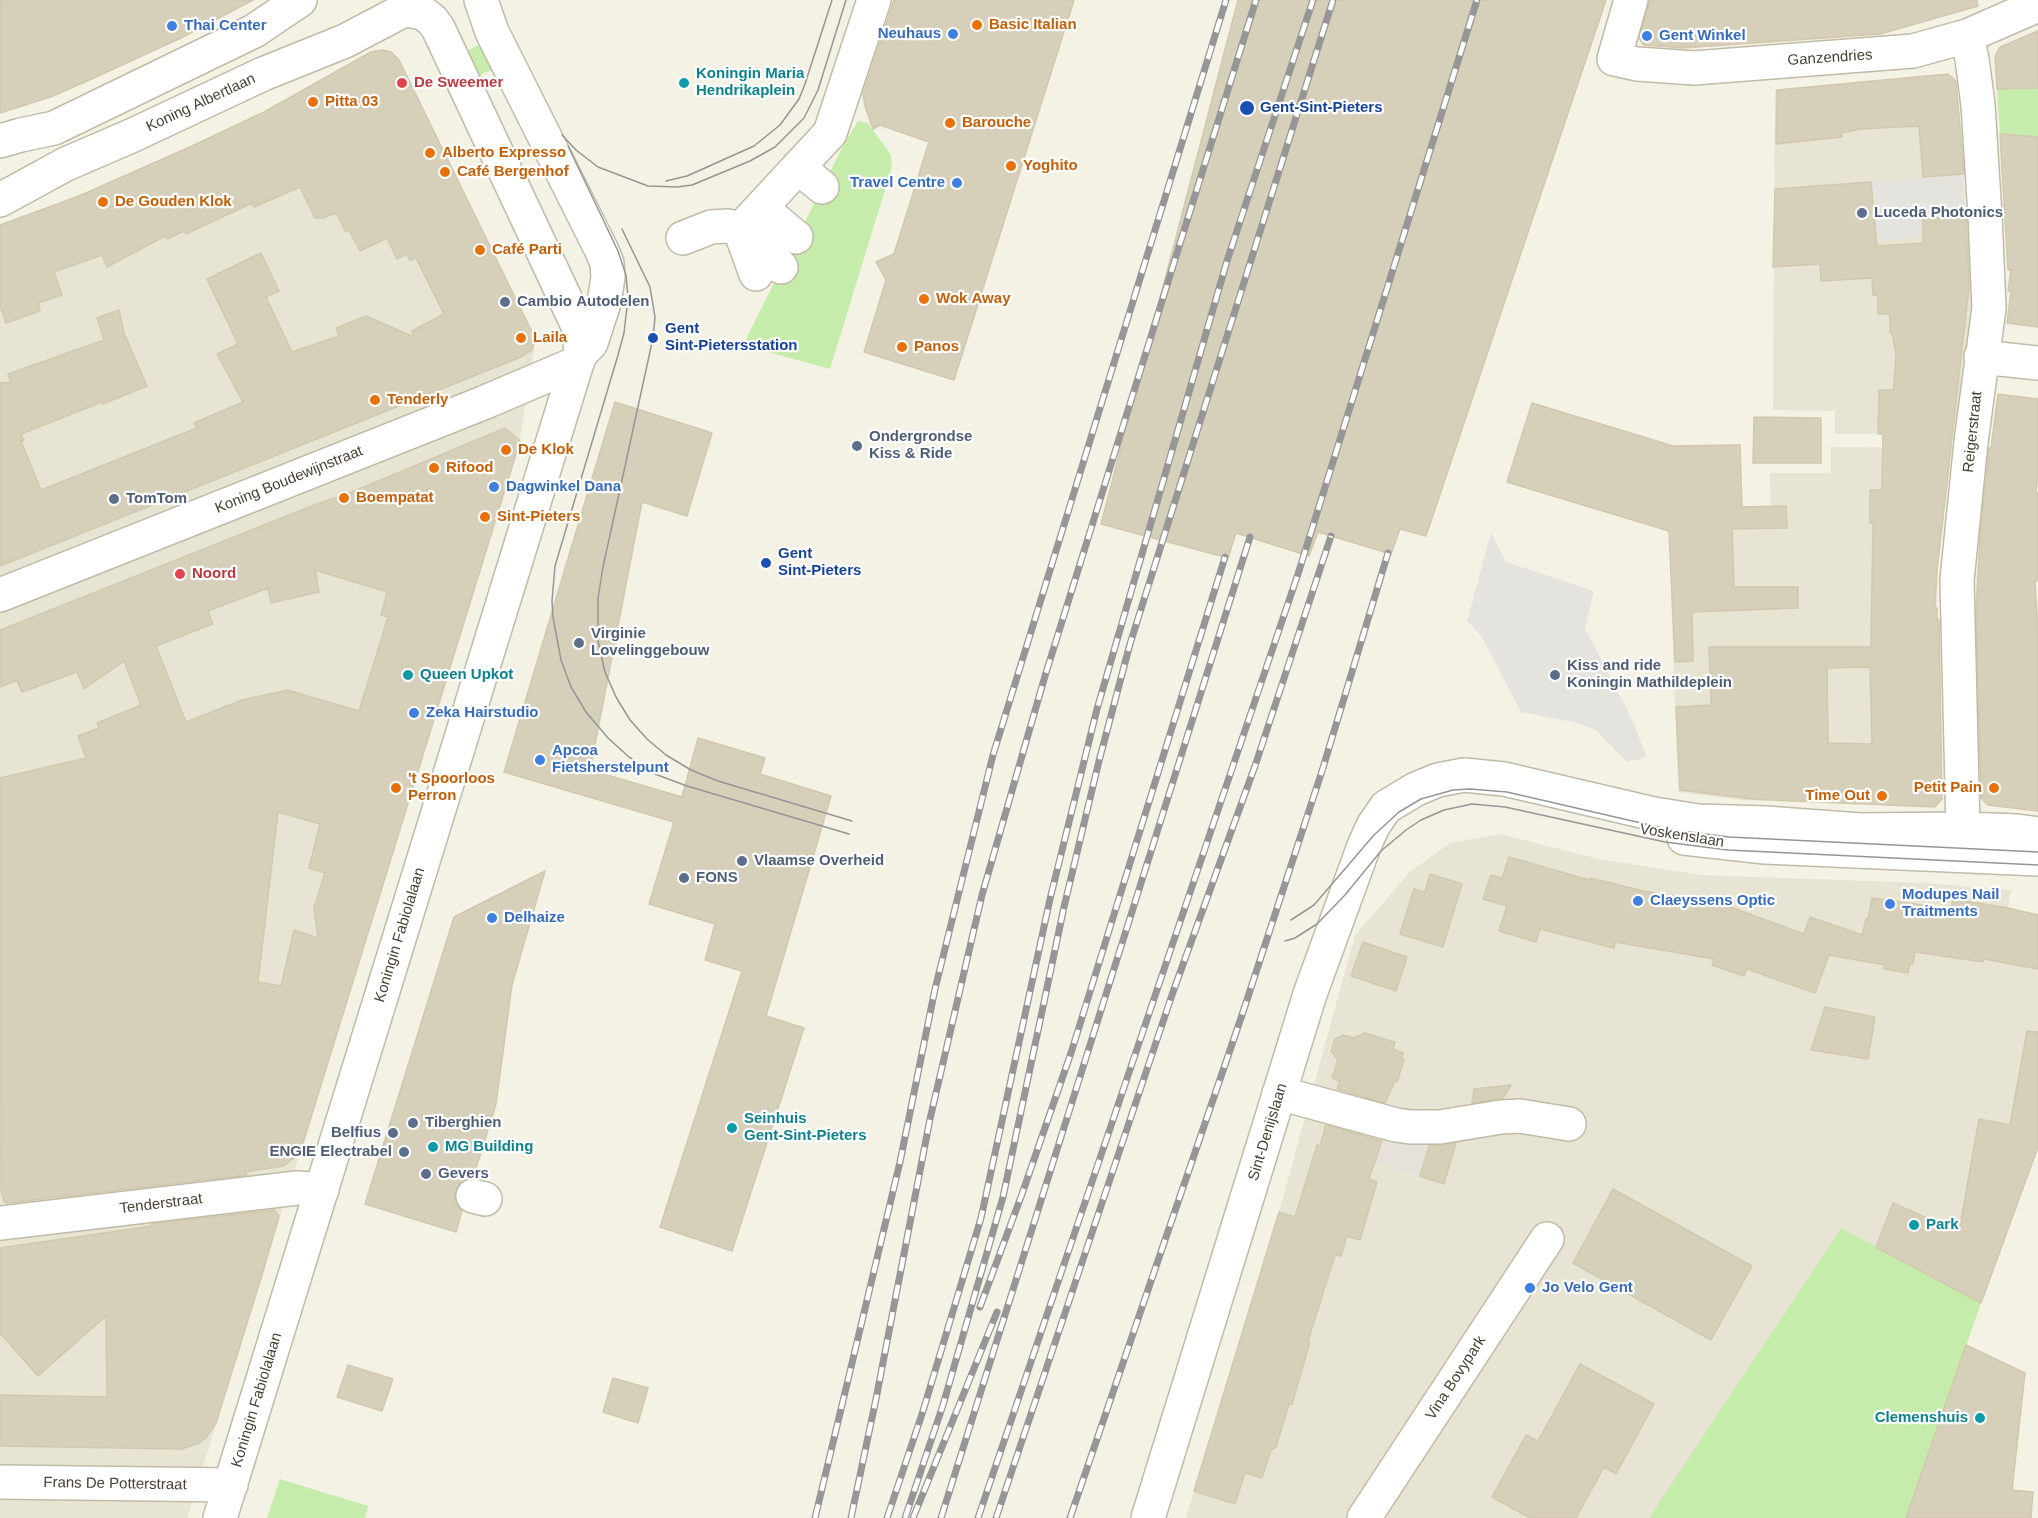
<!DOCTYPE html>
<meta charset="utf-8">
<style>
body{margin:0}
canvas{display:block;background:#f4f1e5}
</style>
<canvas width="2038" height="1518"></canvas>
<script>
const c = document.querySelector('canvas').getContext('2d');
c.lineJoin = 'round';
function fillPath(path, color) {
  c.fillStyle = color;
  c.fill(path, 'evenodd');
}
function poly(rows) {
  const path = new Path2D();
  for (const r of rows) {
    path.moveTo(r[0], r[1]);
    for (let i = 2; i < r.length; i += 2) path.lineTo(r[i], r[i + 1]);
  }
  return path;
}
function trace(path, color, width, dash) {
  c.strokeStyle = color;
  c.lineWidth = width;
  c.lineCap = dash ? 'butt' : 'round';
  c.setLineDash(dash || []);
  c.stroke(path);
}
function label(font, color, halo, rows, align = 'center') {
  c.font = font + ' Arial,sans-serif';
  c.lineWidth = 4.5;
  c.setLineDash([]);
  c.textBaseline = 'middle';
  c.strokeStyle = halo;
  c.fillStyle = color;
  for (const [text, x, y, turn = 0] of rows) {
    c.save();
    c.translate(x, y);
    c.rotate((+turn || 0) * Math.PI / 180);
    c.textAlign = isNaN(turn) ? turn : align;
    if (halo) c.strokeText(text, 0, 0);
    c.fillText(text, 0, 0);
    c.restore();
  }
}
fillPath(poly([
 [379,50,388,51,399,60,535,341,519,446,187,1518,0,1518,0,225,79,196,152,165,264,112,372,51],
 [1948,74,1956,81,1966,217,1975,301,1954,434,1835,434,1835,411,1773,410,1775,91],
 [1831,447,1952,448,1936,588,1942,799,1935,807,1740,800,1678,792,1669,531,1771,529,1770,473,1831,473],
 [1500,834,1599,859,1701,875,1925,883,2011,890,2008,908,2038,915,2038,1147,1981,1303,1841,1228,1649,1518,1186,1518,1279,1212,1355,935,1410,872,1450,843]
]), '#e8e4d3');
fillPath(poly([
 [1362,1120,1457,1139,1444,1184,1352,1156]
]), '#e6e2da');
fillPath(poly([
 [490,39,505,68,485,72,469,86,458,56],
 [2038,88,2038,137,2000,134,1997,89],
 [858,121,868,123,891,155,892,167,830,369,743,345,844,144],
 [1841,1228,1981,1303,1906,1518,1649,1518],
 [280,1479,368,1506,365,1518,267,1518]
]), '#c6ecab');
fillPath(poly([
 [1963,174,1966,217,1923,219,1923,236,1914,239,1876,241,1871,182],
 [1491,533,1506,562,1594,591,1585,628,1630,715,1647,757,1627,762,1596,730,1573,722,1521,712,1482,637,1467,621]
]), '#e4e3de');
const building = poly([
 [0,0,253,0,183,37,96,77,53,96,0,113,0,0],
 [894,0,1074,0,954,380,864,352,886,280,876,262,894,254,929,142,880,125,873,129,865,106,863,94,894,0],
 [1238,0,1606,0,1426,536,1400,529,1391,554,1318,532,1309,556,1236,533,1228,558,1101,524,1238,0],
 [1650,0,1977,0,1978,6,1880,34,1683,48,1644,45,1639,38,1650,0],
 [2038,31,2038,88,1997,89,1995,56,2000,47,2038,31],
 [382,50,391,52,399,60,533,334,535,341,532,350,521,357,0,566,0,383,11,382,8,374,104,340,97,318,119,310,124,333,147,386,103,404,102,402,21,434,24,440,21,441,41,490,197,428,194,423,243,402,217,354,238,344,207,279,261,253,279,291,266,297,292,352,339,336,336,328,366,316,414,337,412,331,444,314,416,258,410,261,407,254,397,259,387,238,360,251,349,230,346,232,336,213,323,218,315,218,300,187,254,207,252,203,186,234,184,231,167,239,165,236,107,267,102,255,54,272,62,295,38,303,40,311,6,323,0,306,0,225,79,196,192,146,264,112,371,52,382,50],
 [1948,74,1956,81,1964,174,1923,177,1919,126,1861,129,1841,133,1842,137,1776,144,1777,90,1948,74],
 [2000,134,2038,137,2038,327,2007,323,2011,291,2008,291,2011,270,2008,270,2000,134],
 [1871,182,1877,246,1923,243,1923,219,1966,217,1969,288,1937,569,1935,608,1937,608,1937,620,1939,620,1942,799,1935,807,1841,803,1752,799,1680,790,1676,707,1711,705,1709,647,1871,647,1873,523,1870,523,1870,490,1882,490,1883,434,1878,434,1879,390,1893,390,1894,383,1896,353,1892,333,1890,333,1890,314,1878,314,1878,295,1873,295,1872,278,1821,281,1820,264,1773,267,1775,189,1871,182],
 [1870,667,1872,744,1828,743,1827,668,1870,667],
 [1998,394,2038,399,2038,472,2036,492,2038,493,2038,581,2035,581,2038,634,2038,811,1988,805,1981,798,1976,610,1980,537,1989,448,1991,448,1998,394],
 [615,402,712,433,687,516,642,502,590,770,682,797,698,738,765,758,760,774,831,796,766,1016,804,1028,732,1251,660,1227,742,971,705,960,715,924,649,904,674,822,504,772,615,402],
 [1532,403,1673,446,1740,445,1742,507,1786,506,1787,528,1732,529,1734,587,1798,587,1798,608,1692,612,1693,661,1675,662,1669,531,1507,482,1532,403],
 [1754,417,1821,418,1821,463,1753,463,1754,417],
 [505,428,520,441,300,1153,284,1166,245,1172,247,1175,7,1203,4,1201,1,1190,0,778,86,758,78,736,99,728,97,723,141,705,124,661,84,689,77,672,22,692,17,680,0,687,0,630,317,504,352,492,505,428],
 [315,570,387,592,381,615,388,617,359,711,287,690,242,700,186,722,156,646,213,624,208,611,268,588,271,603,319,592,315,570],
 [278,812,320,824,309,868,325,873,314,908,318,938,294,930,281,986,258,982,278,812],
 [1509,857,1589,880,1590,878,1643,891,1722,904,1804,934,1810,917,1862,935,1866,919,1868,919,1872,898,1951,909,1953,899,2008,908,2038,915,2038,969,1984,959,1983,962,1915,952,1913,964,1910,963,1908,973,1884,969,1885,965,1829,955,1815,993,1747,969,1744,976,1712,965,1714,959,1615,942,1614,948,1540,929,1536,942,1499,931,1507,906,1483,899,1491,875,1502,878,1509,857],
 [545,871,512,985,496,1104,473,1178,467,1178,460,1183,455,1192,455,1202,462,1211,456,1232,365,1204,454,917,545,871],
 [1430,874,1462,884,1443,947,1400,934,1414,889,1425,892,1430,874],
 [1363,942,1407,957,1396,991,1351,976,1363,942],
 [1825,1007,1875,1017,1868,1059,1811,1050,1825,1007],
 [2027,1031,2038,1032,2038,1147,1981,1303,1876,1247,1893,1203,1959,1232,1979,1119,2010,1125,2027,1031],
 [1365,1033,1395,1042,1393,1049,1403,1053,1402,1059,1404,1060,1397,1082,1395,1081,1385,1103,1337,1089,1340,1081,1332,1078,1338,1060,1331,1051,1335,1039,1343,1035,1354,1038,1365,1033],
 [1511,1085,1503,1098,1472,1103,1474,1089,1511,1085],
 [1326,1125,1382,1141,1369,1179,1377,1182,1360,1240,1347,1236,1341,1256,1335,1255,1308,1341,1310,1342,1292,1404,1289,1404,1276,1447,1271,1450,1262,1478,1245,1473,1235,1504,1194,1491,1279,1212,1295,1217,1317,1145,1320,1146,1326,1125],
 [1456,1143,1444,1184,1420,1176,1429,1146,1456,1143],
 [1613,1189,1752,1266,1711,1340,1573,1263,1613,1189],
 [274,1210,279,1216,262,1275,216,1423,206,1438,199,1443,182,1449,0,1446,0,1395,107,1397,106,1316,38,1376,0,1333,0,1248,152,1226,152,1224,274,1210],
 [1966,1345,2025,1373,2012,1490,2033,1492,2031,1518,1906,1518,1966,1345],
 [1580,1364,1654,1404,1616,1474,1604,1467,1576,1518,1530,1518,1492,1497,1526,1435,1538,1441,1580,1364],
 [348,1365,393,1379,382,1411,337,1397,348,1365],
 [613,1378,648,1388,638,1423,603,1412,613,1378]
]);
fillPath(building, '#d6cfba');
trace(building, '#d2c8ad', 1.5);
const minor = poly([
 [481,0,492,32,602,251,607,263,608,277,604,303,591,343,581,353],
 [1631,0,1614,59,1637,64,1694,68,1913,51,1967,36,2038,5],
 [0,141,21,135,54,128,254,31,300,0],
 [798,167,822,187],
 [0,200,66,164,131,136,263,74,345,41,404,10,412,11,423,13,432,20,438,28,579,328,581,353,577,363,220,1518],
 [761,208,796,237],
 [683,238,711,227,728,226,740,230,781,267],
 [756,274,740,230,830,133,874,0],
 [1981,357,2038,363],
 [0,595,483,403,577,363],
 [1963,829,1957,580,1971,442,1989,308,1985,216,1978,105,1972,59,1967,36],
 [1684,838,1765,847,2038,859],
 [1279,1093,1396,1125,1410,1127,1440,1127,1501,1117,1520,1116,1569,1124],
 [473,1196,485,1199],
 [0,1223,297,1188,322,1190],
 [0,1482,231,1485],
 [1148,1518,1310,994,1364,846,1373,826,1386,807,1416,789,1438,780,1464,775,1504,779,1654,814,1698,821,1765,823,1860,830,1963,829,2017,831,2038,834],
 [1364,1518,1547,1239]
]);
trace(minor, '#c0bba7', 36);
trace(minor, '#fff', 33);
trace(poly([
 [562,135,576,150,598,167,648,186,677,187,692,185,750,161,775,147,804,118,818,90,846,0],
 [568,146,618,251,626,275,628,298,624,333,618,355,555,566,552,601,553,617,561,660,571,687,586,712,608,738,629,757,655,774,687,786,849,834],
 [666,181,687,176,754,146,780,125,799,99,805,84,832,0],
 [622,229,650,287,655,317,653,338,603,567,598,598,598,641,605,672,616,697,630,720,647,739,666,755,691,770,718,781,852,821],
 [1291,920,1314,905,1374,835,1399,812,1421,799,1453,790,1470,789,1507,792,1667,829,1729,837,2038,852],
 [1285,941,1295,938,1317,924,1345,895,1381,851,1406,830,1421,820,1444,810,1472,804,1505,807,1665,842,1728,850,2038,865]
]), '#969696', 1.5);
const rail = poly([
 [980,1307,1022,1194,1071,1053,1225,557],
 [815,1518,900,1162,935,989,993,755,1226,0],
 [851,1518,876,1399,930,1119,982,895,1045,676,1256,0],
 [887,1518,923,1411,981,1218,1050,899,1097,709,1227,261,1313,0],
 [905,1518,943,1405,1003,1197,1064,907,1099,761,1130,644,1333,0],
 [913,1518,997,1312],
 [941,1518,1250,537],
 [978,1518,1298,574,1477,0],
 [996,1518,1173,992,1255,766,1331,536],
 [1070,1518,1242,1015,1322,771,1388,553]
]);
trace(rail, '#969696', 7);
trace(rail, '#fff', 4.5, [14]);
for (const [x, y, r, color] of [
 [977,25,6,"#e8710a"],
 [172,26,6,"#3f7fe0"],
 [953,34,6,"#3f7fe0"],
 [1647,36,6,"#3f7fe0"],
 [402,83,6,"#e0444e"],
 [684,83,6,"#0f9aa8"],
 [313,102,6,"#e8710a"],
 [1247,108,8,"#1a4fb4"],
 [950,123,6,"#e8710a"],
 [430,153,6,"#e8710a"],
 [1011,166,6,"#e8710a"],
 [445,172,6,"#e8710a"],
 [957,183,6,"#3f7fe0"],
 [103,202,6,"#e8710a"],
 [1862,213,6,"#5c6f8a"],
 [480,250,6,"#e8710a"],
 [924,299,6,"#e8710a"],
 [505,302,6,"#5c6f8a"],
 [521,338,6,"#e8710a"],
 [653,338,6,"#1a4fb4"],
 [902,347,6,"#e8710a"],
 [375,400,6,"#e8710a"],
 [857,446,6,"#5c6f8a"],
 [506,450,6,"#e8710a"],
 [434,468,6,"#e8710a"],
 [494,487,6,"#3f7fe0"],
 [344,498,6,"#e8710a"],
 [114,499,6,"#5c6f8a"],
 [485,517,6,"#e8710a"],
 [766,563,6,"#1a4fb4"],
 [180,574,6,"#e0444e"],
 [579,643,6,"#5c6f8a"],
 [408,675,6,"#0f9aa8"],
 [1555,675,6,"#5c6f8a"],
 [414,713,6,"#3f7fe0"],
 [540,760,6,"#3f7fe0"],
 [396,788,6,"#e8710a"],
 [1994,788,6,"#e8710a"],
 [1882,796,6,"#e8710a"],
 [742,861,6,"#5c6f8a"],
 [684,878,6,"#5c6f8a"],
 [1638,901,6,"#3f7fe0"],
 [1890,904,6,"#3f7fe0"],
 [492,918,6,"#3f7fe0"],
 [413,1123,6,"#5c6f8a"],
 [732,1128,6,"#0f9aa8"],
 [393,1133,6,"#5c6f8a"],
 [433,1147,6,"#0f9aa8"],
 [404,1152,6,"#5c6f8a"],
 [426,1174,6,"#5c6f8a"],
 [1914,1225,6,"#0f9aa8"],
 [1530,1288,6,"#3f7fe0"],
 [1980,1418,6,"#0f9aa8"]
]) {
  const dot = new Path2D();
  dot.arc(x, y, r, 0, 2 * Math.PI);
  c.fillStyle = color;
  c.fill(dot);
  trace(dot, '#fff', 2);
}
label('bold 15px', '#c56008', '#fff', [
 ["Basic Italian",989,25],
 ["Pitta 03",325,102],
 ["Barouche",962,123],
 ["Alberto Expresso",442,153],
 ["Yoghito",1023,166],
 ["Café Bergenhof",457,172],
 ["De Gouden Klok",115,202],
 ["Café Parti",492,250],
 ["Wok Away",936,299],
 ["Laila",533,338],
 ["Panos",914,347],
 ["Tenderly",387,400],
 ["De Klok",518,450],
 ["Rifood",446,468],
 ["Boempatat",356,498],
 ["Sint-Pieters",497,517],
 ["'t Spoorloos",408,779],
 ["Perron",408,796],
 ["Petit Pain",1982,788,"right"],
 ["Time Out",1870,796,"right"]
], 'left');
label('bold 15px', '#366cbe', '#fff', [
 ["Thai Center",184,26],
 ["Neuhaus",941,34,"right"],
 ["Gent Winkel",1659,36],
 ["Travel Centre",945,183,"right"],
 ["Dagwinkel Dana",506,487],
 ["Zeka Hairstudio",426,713],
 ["Apcoa",552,751],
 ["Fietsherstelpunt",552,768],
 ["Modupes Nail",1902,895],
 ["Traitments",1902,912],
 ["Claeyssens Optic",1650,901],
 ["Delhaize",504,918],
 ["Jo Velo Gent",1542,1288]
], 'left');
label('15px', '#474234', '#fff', [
 ["Ganzendries",1830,58,-4],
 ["Koning Albertlaan",201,103,-25],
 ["Reigerstraat",1973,432,-84],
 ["Koning Boudewijnstraat",289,480,-22],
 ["Voskenslaan",1682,836,9],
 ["Koningin Fabiolalaan",400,935,-73],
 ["Sint-Denijslaan",1268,1132,-73],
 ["Tenderstraat",161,1204,-7],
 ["Vina Bovypark",1456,1378,-57],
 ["Koningin Fabiolalaan",257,1400,-73],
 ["Frans De Potterstraat",115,1484,1]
]);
label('bold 15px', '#0d838f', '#fff', [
 ["Koningin Maria",696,74],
 ["Hendrikaplein",696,91],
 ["Queen Upkot",420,675],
 ["Seinhuis",744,1119],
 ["Gent-Sint-Pieters",744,1136],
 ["MG Building",445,1147],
 ["Park",1926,1225],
 ["Clemenshuis",1968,1418,"right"]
], 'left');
label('bold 15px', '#be3a42', '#fff', [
 ["De Sweemer",414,83],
 ["Noord",192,574]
], 'left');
label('bold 15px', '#164399', '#fff', [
 ["Gent-Sint-Pieters",1260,108],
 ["Gent",665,329],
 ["Sint-Pietersstation",665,346],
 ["Gent",778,554],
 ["Sint-Pieters",778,571]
], 'left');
label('bold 15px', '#4e5e75', '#fff', [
 ["Luceda Photonics",1874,213],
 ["Cambio Autodelen",517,302],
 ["Ondergrondse",869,437],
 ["Kiss & Ride",869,454],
 ["TomTom",126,499],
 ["Virginie",591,634],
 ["Lovelinggebouw",591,651],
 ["Kiss and ride",1567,666],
 ["Koningin Mathildeplein",1567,683],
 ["Vlaamse Overheid",754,861],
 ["FONS",696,878],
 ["Tiberghien",425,1123],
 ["Belfius",381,1133,"right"],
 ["ENGIE Electrabel",392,1152,"right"],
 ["Gevers",438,1174]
], 'left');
</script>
